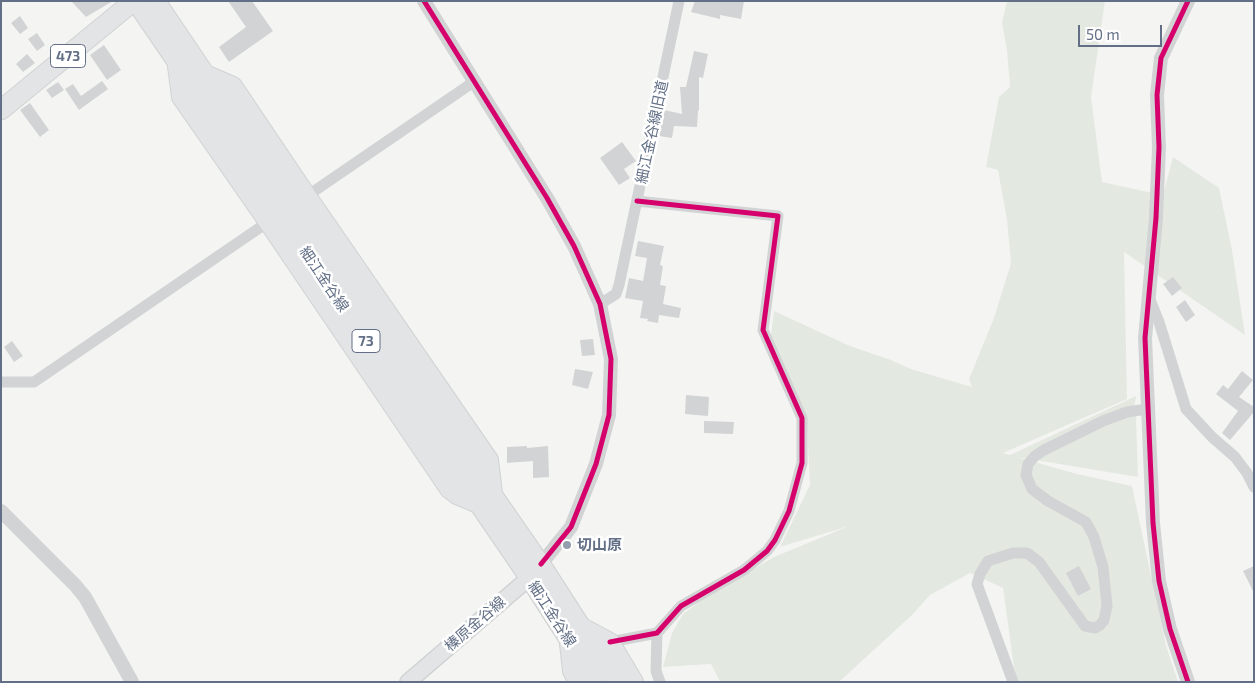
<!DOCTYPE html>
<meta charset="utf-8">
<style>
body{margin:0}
#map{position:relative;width:1255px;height:683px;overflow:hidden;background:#f4f5f3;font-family:"Exo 2",sans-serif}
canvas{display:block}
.frame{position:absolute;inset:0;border:2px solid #626f86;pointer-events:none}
.scale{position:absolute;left:1078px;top:25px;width:84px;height:22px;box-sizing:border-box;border:2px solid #626f86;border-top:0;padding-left:6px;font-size:15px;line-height:18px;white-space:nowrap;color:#626f86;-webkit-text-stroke:4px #fff;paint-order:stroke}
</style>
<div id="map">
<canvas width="1255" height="683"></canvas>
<div class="frame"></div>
<div class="scale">50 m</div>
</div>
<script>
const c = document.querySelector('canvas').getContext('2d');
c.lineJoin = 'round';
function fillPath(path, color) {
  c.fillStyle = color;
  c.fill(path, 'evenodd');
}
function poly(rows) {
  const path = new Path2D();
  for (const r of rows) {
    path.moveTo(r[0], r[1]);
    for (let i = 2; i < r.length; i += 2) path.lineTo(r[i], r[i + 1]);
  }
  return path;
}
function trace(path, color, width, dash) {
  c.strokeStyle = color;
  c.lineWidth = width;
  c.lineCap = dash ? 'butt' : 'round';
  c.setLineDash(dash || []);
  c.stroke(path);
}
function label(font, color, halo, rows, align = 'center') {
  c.font = font + ' "Exo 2","Noto Sans JP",sans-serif';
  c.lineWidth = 5;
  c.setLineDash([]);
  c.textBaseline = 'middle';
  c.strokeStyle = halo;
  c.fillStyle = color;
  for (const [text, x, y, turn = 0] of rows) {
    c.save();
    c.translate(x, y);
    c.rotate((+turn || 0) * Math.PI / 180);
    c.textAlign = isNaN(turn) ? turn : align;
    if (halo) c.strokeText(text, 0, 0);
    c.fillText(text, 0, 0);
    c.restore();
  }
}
fillPath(poly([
 [1007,1,1105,1,1091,97,1102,182,1148,192,1164,191,1173,157,1219,188,1232,250,1245,335,1124,252,1127,399,1003,453,1010,455,1136,396,1134,407,1136,418,1138,477,1017,457,1077,474,1132,486,1166,646,1178,682,1016,682,1003,588,970,573,930,595,912,615,839,682,720,682,711,664,663,667,672,633,683,614,707,596,774,557,849,526,780,547,810,485,807,424,771,335,774,311,850,346,891,360,911,369,972,387,969,379,994,318,1011,263,1007,220,998,170,986,167,999,97,1010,87,1007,50,1002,23]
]), '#e3e9e1');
fillPath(poly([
 [71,1,113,1,86,17],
 [228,1,252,1,273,31,229,62,219,47,246,27],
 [695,1,744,1,741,19,720,15,720,19,691,12],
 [20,16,28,28,20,34,11,23],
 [37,33,45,45,37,51,28,39],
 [104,45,121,70,107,80,90,55],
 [694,51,708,54,703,78,699,77,699,110,698,111,697,127,674,126,672,138,659,136,664,110,682,114,680,87,686,87],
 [27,54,35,63,23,72,16,64],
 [102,81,108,89,79,110,65,89,73,84,81,96],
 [58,82,64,90,52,98,46,90],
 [30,103,49,130,40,137,20,110],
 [622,142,636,161,624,169,630,178,619,185,600,158],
 [638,241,664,246,660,265,663,266,660,285,666,286,663,304,681,308,679,318,659,315,658,323,647,321,648,319,640,318,643,301,625,298,629,278,643,281,647,258,635,256],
 [1173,277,1182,288,1172,296,1163,284],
 [1185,300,1195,315,1186,322,1176,307],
 [593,339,595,355,582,356,580,340],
 [12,341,23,356,14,362,4,347],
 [575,369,593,372,588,389,572,385],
 [1242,371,1253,380,1239,397,1254,407,1254,412,1230,440,1222,433,1238,411,1216,394,1223,385,1228,389],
 [686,395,709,397,708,416,685,414],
 [704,421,734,422,733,434,704,433],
 [527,446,527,448,548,446,549,477,533,478,533,461,507,463,507,447],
 [1079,566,1091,589,1078,596,1066,573],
 [1254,566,1254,593,1243,571]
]), '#d2d3d4');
const secondary = poly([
 [408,682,529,578,536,569]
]);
const primary = poly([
 [135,1,529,578,596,682],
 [156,1,343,278,541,564,617,682],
 [177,66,181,97,268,222,449,489,457,495,478,504],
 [205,74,233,86,307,196,489,460,493,493],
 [582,627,610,642,634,682],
 [569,644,572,671,578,682]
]);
const trunk = poly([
 [1,110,134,1]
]);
trace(secondary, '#d0d2d3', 18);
trace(primary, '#d0d2d3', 20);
trace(trunk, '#d1d2d3', 21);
trace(poly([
 [307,196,475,81],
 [1149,297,1159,322,1186,409,1212,437,1235,457,1247,473,1254,487],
 [600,304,616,294,619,285,679,1],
 [1,382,34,382,268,222],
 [657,633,656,671,660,682],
 [610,642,657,633,681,606,744,570,767,551,775,540,789,511,802,463,802,418,763,330,778,216,637,201],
 [1013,682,977,584,980,574,988,561,1013,553,1027,553,1039,562,1085,626,1095,628,1100,625,1104,620,1107,606,1103,567,1094,537,1086,522,1048,501,1032,489,1026,475,1028,464,1035,456,1044,450,1103,421,1127,412,1147,409]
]), '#d2d3d4', 11);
trace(poly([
 [424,1,547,198,574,246,600,304,611,359,609,415,596,464,571,527,541,564],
 [1,511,75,585,85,597,132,682],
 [1188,682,1170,629,1159,581,1153,523,1145,338,1156,218,1159,147,1157,95,1161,58,1188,1]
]), '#d2d3d4', 14);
trace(secondary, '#e3e4e5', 15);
trace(primary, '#e3e4e5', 18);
trace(trunk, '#e3e4e5', 19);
trace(poly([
 [424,1,547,198,574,246,600,304,611,359,609,415,596,464,571,527,541,564],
 [610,642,657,633,681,606,744,570,767,551,775,540,789,511,802,463,802,418,763,330,778,216,637,201],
 [1188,682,1170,629,1159,581,1153,523,1145,338,1156,218,1159,147,1157,95,1161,58,1188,1]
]), '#d6006c', 5);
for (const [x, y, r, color] of [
 [567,545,5,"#959eac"]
]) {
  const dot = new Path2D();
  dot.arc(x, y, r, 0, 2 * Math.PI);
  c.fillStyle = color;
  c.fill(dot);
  trace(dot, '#fff', 2);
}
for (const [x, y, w] of [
 [68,56,35],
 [366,341,28]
]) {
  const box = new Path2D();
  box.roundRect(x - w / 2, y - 11.5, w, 23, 4);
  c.fillStyle = '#fff';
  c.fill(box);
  trace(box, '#626f86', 1);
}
label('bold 14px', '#626f86', null, [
 ["473",68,56],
 ["73",366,341]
]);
label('15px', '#626f86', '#fff', [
 ["細江金谷線旧道",652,132,-78],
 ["細江金谷線",324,279,56],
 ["細江金谷線",552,614,57],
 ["榛原金谷線",475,624,-41]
]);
label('bold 15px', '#626f86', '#fff', [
 ["切山原",577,545]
], 'left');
</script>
